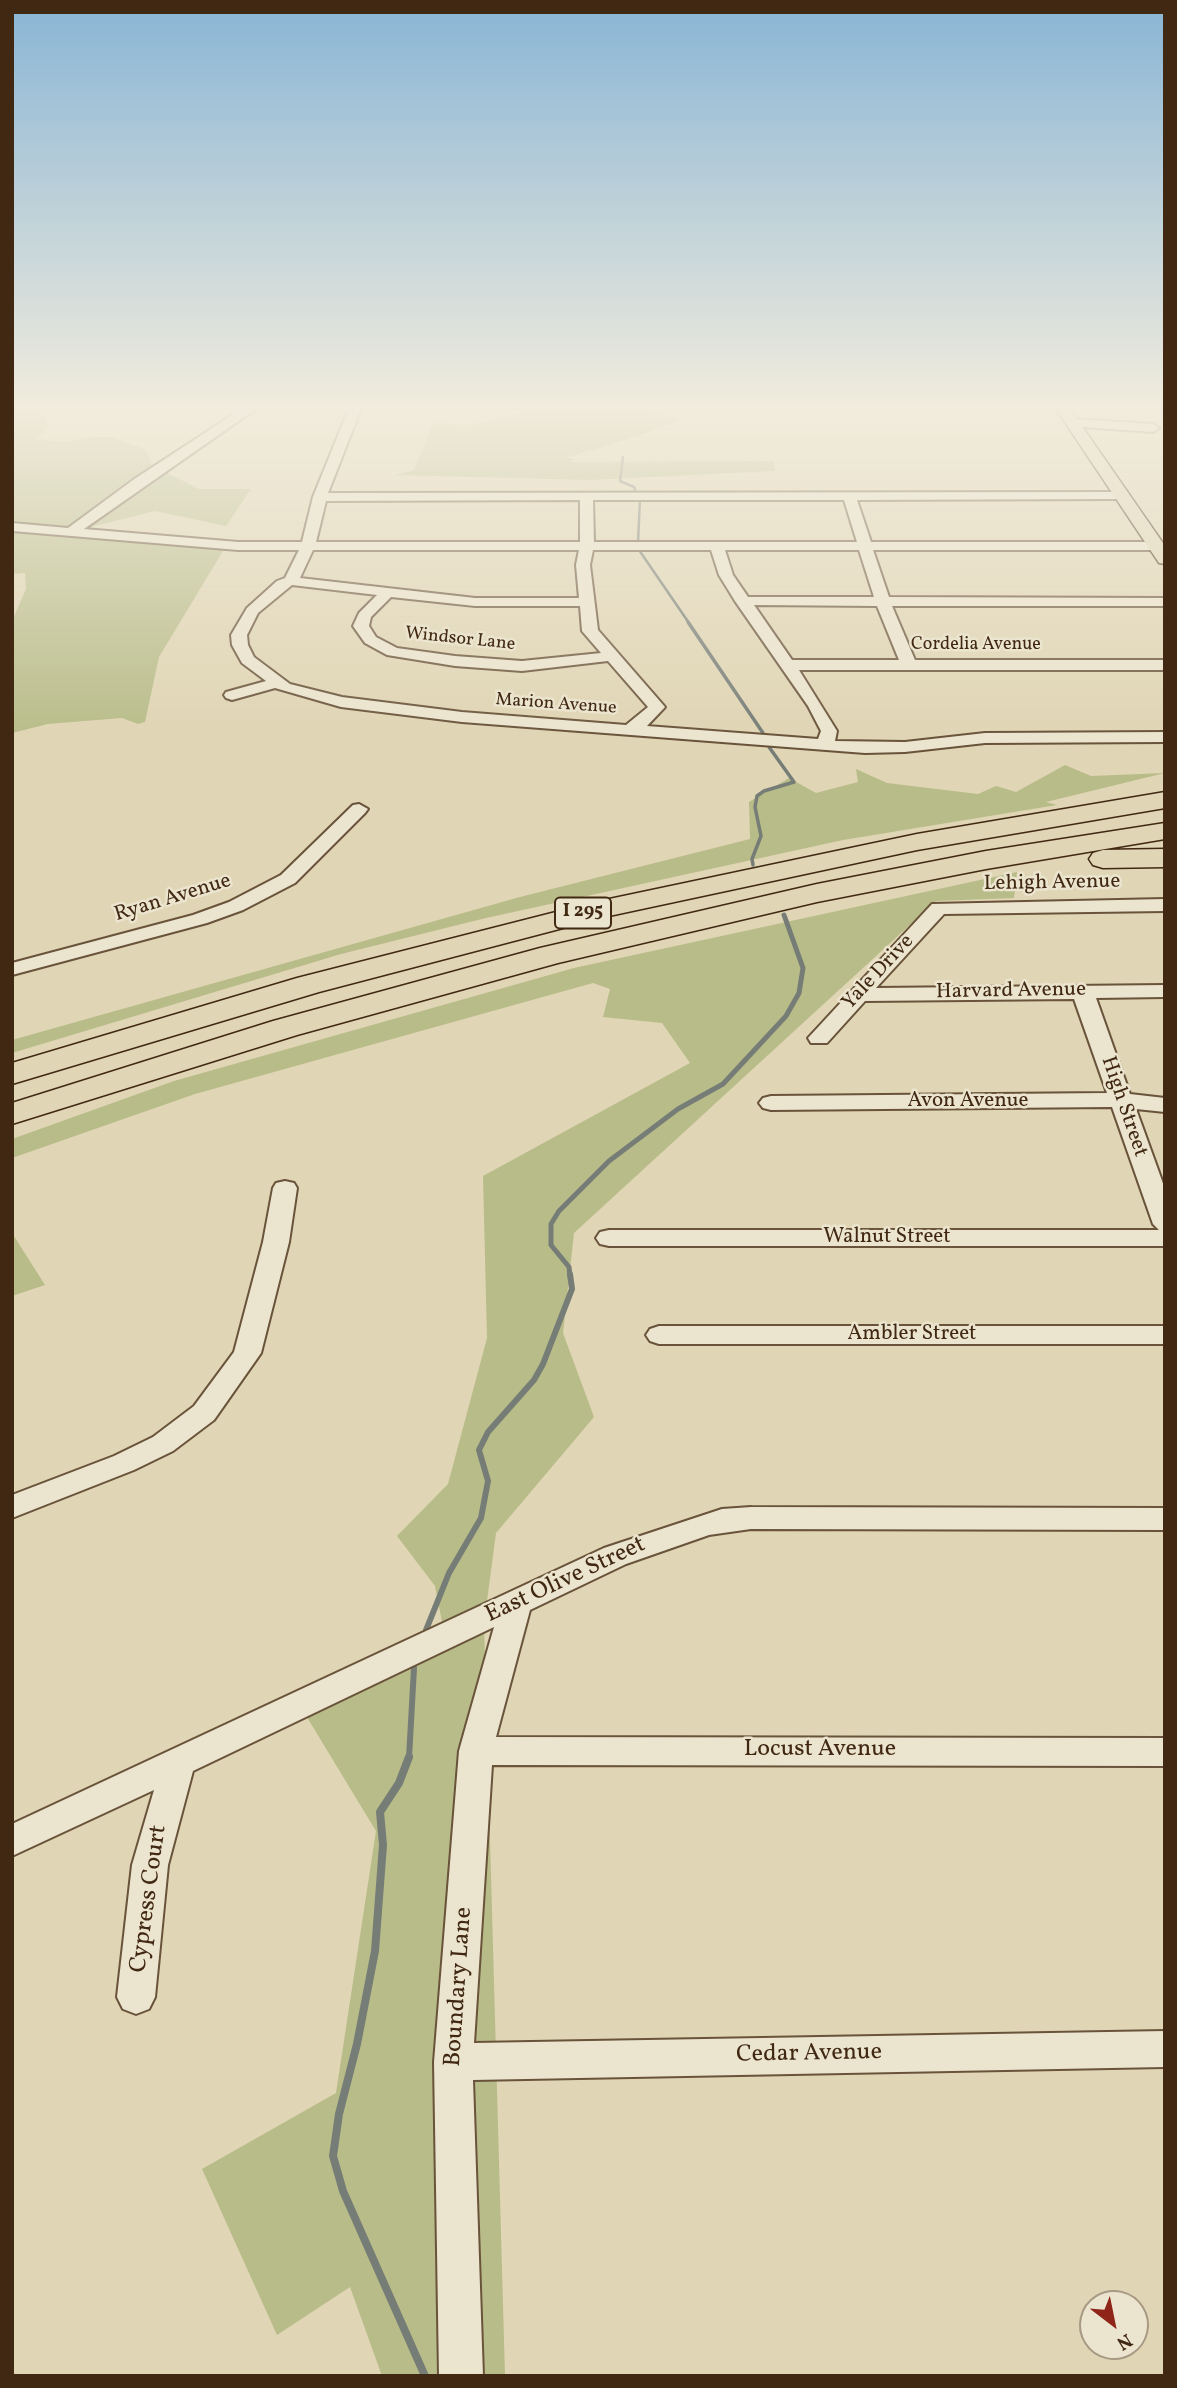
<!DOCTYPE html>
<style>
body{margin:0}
#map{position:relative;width:1177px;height:2388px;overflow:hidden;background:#e0d5b4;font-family:Vollkorn,serif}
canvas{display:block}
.frame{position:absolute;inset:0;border:14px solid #412812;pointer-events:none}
.north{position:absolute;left:1079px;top:2290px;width:70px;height:70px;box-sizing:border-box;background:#ebe4ce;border:2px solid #a79983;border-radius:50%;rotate:148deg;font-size:19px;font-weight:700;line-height:28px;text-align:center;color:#412812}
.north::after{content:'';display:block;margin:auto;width:24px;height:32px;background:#8f2418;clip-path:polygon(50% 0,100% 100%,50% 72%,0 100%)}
</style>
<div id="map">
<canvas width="1177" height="2388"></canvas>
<div class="frame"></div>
<div class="north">N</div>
</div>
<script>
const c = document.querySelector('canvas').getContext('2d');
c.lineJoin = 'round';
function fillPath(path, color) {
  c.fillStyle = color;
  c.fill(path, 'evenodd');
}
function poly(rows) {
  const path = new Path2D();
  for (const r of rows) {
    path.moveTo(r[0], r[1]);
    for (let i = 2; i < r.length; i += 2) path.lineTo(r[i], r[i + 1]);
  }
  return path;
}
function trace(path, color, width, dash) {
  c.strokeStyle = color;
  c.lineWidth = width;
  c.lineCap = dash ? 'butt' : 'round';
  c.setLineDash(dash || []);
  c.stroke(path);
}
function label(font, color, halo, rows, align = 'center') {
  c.font = font + ' Vollkorn,serif';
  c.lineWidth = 5;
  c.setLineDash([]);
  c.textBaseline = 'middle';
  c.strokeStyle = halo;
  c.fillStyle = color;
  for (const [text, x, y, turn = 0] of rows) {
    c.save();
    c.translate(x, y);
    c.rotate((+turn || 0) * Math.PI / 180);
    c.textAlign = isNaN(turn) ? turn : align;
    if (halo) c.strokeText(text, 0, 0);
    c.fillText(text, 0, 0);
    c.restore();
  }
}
fillPath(poly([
 [486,406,634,406,680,420,639,436,565,458,574,459,569,462,774,461,775,471,590,480,394,475,414,470,433,423,471,425,523,412],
 [12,409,41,410,49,428,35,439,64,442,92,437,112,437,146,450,152,465,199,489,251,489,226,526,155,511,71,532,226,546,159,657,145,722,138,724,122,718,48,724,12,733,12,621,26,589,25,573,12,574],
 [1065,765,1091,776,1165,773,1046,802,1057,805,843,840,486,918,341,954,12,1053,12,1040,520,897,750,839,749,802,789,778,816,793,858,782,856,769,887,783,978,794,996,786,1016,792],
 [1017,872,1014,898,936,901,574,1233,563,1333,594,1417,496,1533,487,1601,442,1622,435,1586,397,1536,448,1484,487,1338,483,1176,690,1063,662,1023,603,1017,610,989,593,983,195,1094,12,1158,12,1139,174,1081,574,968],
 [12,1233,45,1285,12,1296],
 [484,1625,505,2376,382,2376,350,2287,277,2335,202,2169,336,2093,376,1831,302,1709]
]), '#b8bc89');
trace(poly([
 [623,457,620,481,634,487,636,493],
 [638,542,640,499],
 [639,550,689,623]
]), '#767d76', 2.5);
trace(poly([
 [688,622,763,733],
 [753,865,752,859,761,836,755,807,757,796,764,791,794,782,769,747]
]), '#767d76', 3.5);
trace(poly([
 [570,1276,569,1267,551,1245,551,1224,559,1211,609,1161,678,1109,723,1084,786,1016,799,993,803,968,784,915]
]), '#767d76', 5);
trace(poly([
 [426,1630,449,1573,481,1518,488,1481,479,1450,488,1432,534,1380,543,1364,572,1289,570,1274],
 [409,1758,414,1668]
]), '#767d76', 6);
trace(poly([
 [409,1757,399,1783,380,1812,383,1845,375,1951,357,2044,339,2114,333,2156,343,2191,425,2376]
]), '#767d76', 8);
const minor = poly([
 [246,406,260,406,84,529,238,542,302,542,313,497,350,406,362,406,328,493,1127,492,1127,498,1122,499,857,500,871,542,1155,542,1162,546,1155,550,873,550,889,597,1165,598,1165,606,892,606,915,660,1165,660,1165,670,799,670,837,731,835,741,905,742,985,733,1165,732,1165,742,985,743,905,752,865,753,462,722,341,707,275,688,232,700,226,698,224,695,226,692,266,681,242,663,232,645,231,635,247,608,277,581,285,578,299,550,238,550,12,531,12,523,68,528,133,480,246,406],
 [580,500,580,542,316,542,326,501,580,500],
 [593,500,844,500,857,542,594,542,593,500],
 [313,550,579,550,576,565,579,598,475,598,300,578,313,550],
 [593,550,711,550,719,575,735,601,808,706,821,731,818,739,647,726,665,707,598,630,590,565,593,550],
 [725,550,859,550,874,597,748,597,733,575,725,550],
 [292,585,377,595,359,613,353,626,365,643,387,655,455,666,522,671,608,661,648,707,626,725,462,712,342,697,290,684,254,657,248,645,247,635,258,613,292,585],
 [391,597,475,606,580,606,582,631,601,653,522,661,455,656,397,648,376,637,369,626,371,617,391,597],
 [754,605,877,606,899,660,792,660,754,605],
 [1073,419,1153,424,1159,428,1153,432,1069,426,1069,420,1073,419],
 [359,804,368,809,365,813,295,883,243,910,207,923,12,975,12,963,193,915,229,902,281,875,353,805,359,804],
 [1165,899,1165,911,944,914,876,988,1165,985,1165,997,1096,998,1130,1094,1165,1098,1165,1112,1136,1109,1165,1189,1165,1246,609,1246,600,1244,596,1238,600,1232,609,1230,1159,1230,1153,1224,1112,1107,771,1110,763,1108,759,1103,763,1098,771,1096,1107,1093,1074,999,865,1001,827,1043,811,1043,808,1038,932,904,1165,899],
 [285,1181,294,1183,297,1188,289,1242,261,1353,214,1420,173,1451,134,1470,12,1518,12,1495,114,1456,153,1437,194,1406,234,1352,263,1242,273,1188,276,1183,285,1181],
 [659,1326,1165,1326,1165,1344,659,1344,650,1341,646,1335,650,1329,659,1326],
 [751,1507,1165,1508,1165,1530,751,1529,709,1535,626,1564,530,1610,496,1737,1165,1738,1165,1766,492,1765,474,2043,1165,2031,1165,2067,473,2080,483,2376,439,2376,434,2062,459,1751,494,1627,193,1771,168,1865,155,1997,149,2009,136,2014,123,2009,117,1997,132,1865,154,1790,12,1856,12,1824,604,1548,722,1509,751,1507]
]);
const major = poly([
 [1054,406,1068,406,1165,546,1165,564,1159,563,1054,406]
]);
const highway = poly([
 [1165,792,1165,808,917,850,609,916,319,992,12,1084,12,1063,297,978,595,902,917,834,1165,792],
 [1165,823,1165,839,986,869,817,902,558,963,297,1035,12,1124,12,1103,273,1021,540,948,817,884,986,851,1165,823],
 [1165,849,1165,867,1103,868,1093,865,1089,859,1093,853,1103,850,1165,849]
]);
trace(minor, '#69533a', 4);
trace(major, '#412812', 3);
trace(highway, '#412812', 3);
fillPath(minor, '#ebe4ce');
fillPath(major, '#e0d5b4');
fillPath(highway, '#e0d5b4');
const rail = poly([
 [1155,406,1165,414]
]);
trace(rail, '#412812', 4.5);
trace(rail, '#ebe4ce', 2.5, [9]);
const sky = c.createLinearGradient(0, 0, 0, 740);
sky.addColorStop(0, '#89b5d5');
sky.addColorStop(0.55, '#f1ecdd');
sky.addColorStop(1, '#f1ecdd00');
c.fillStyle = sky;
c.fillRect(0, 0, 1177, 740);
label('18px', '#412812', '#ebe4ce', [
 ["Windsor Lane",460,640,6],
 ["Cordelia Avenue",976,646],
 ["Marion Avenue",556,705,4]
]);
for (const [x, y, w] of [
 [583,913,56]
]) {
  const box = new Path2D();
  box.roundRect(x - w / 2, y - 15.5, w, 31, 5);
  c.fillStyle = '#ebe4ce';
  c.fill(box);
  trace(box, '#412812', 2);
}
label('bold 19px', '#412812', null, [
 ["I 295",583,913]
]);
label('21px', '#412812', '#ebe4ce', [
 ["Lehigh Avenue",1052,884,-1],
 ["Ryan Avenue",173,899,-17],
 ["Yale Drive",879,973,-47],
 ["Harvard Avenue",1011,992,-1],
 ["Avon Avenue",968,1102],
 ["High Street",1123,1107,71],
 ["Walnut Street",887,1238],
 ["Ambler Street",912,1335]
]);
label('24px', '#412812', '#ebe4ce', [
 ["East Olive Street",566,1581,-25],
 ["Locust Avenue",820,1751],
 ["Cypress Court",150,1899,-82],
 ["Boundary Lane",460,1987,-86],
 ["Cedar Avenue",809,2055,-1]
]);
</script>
